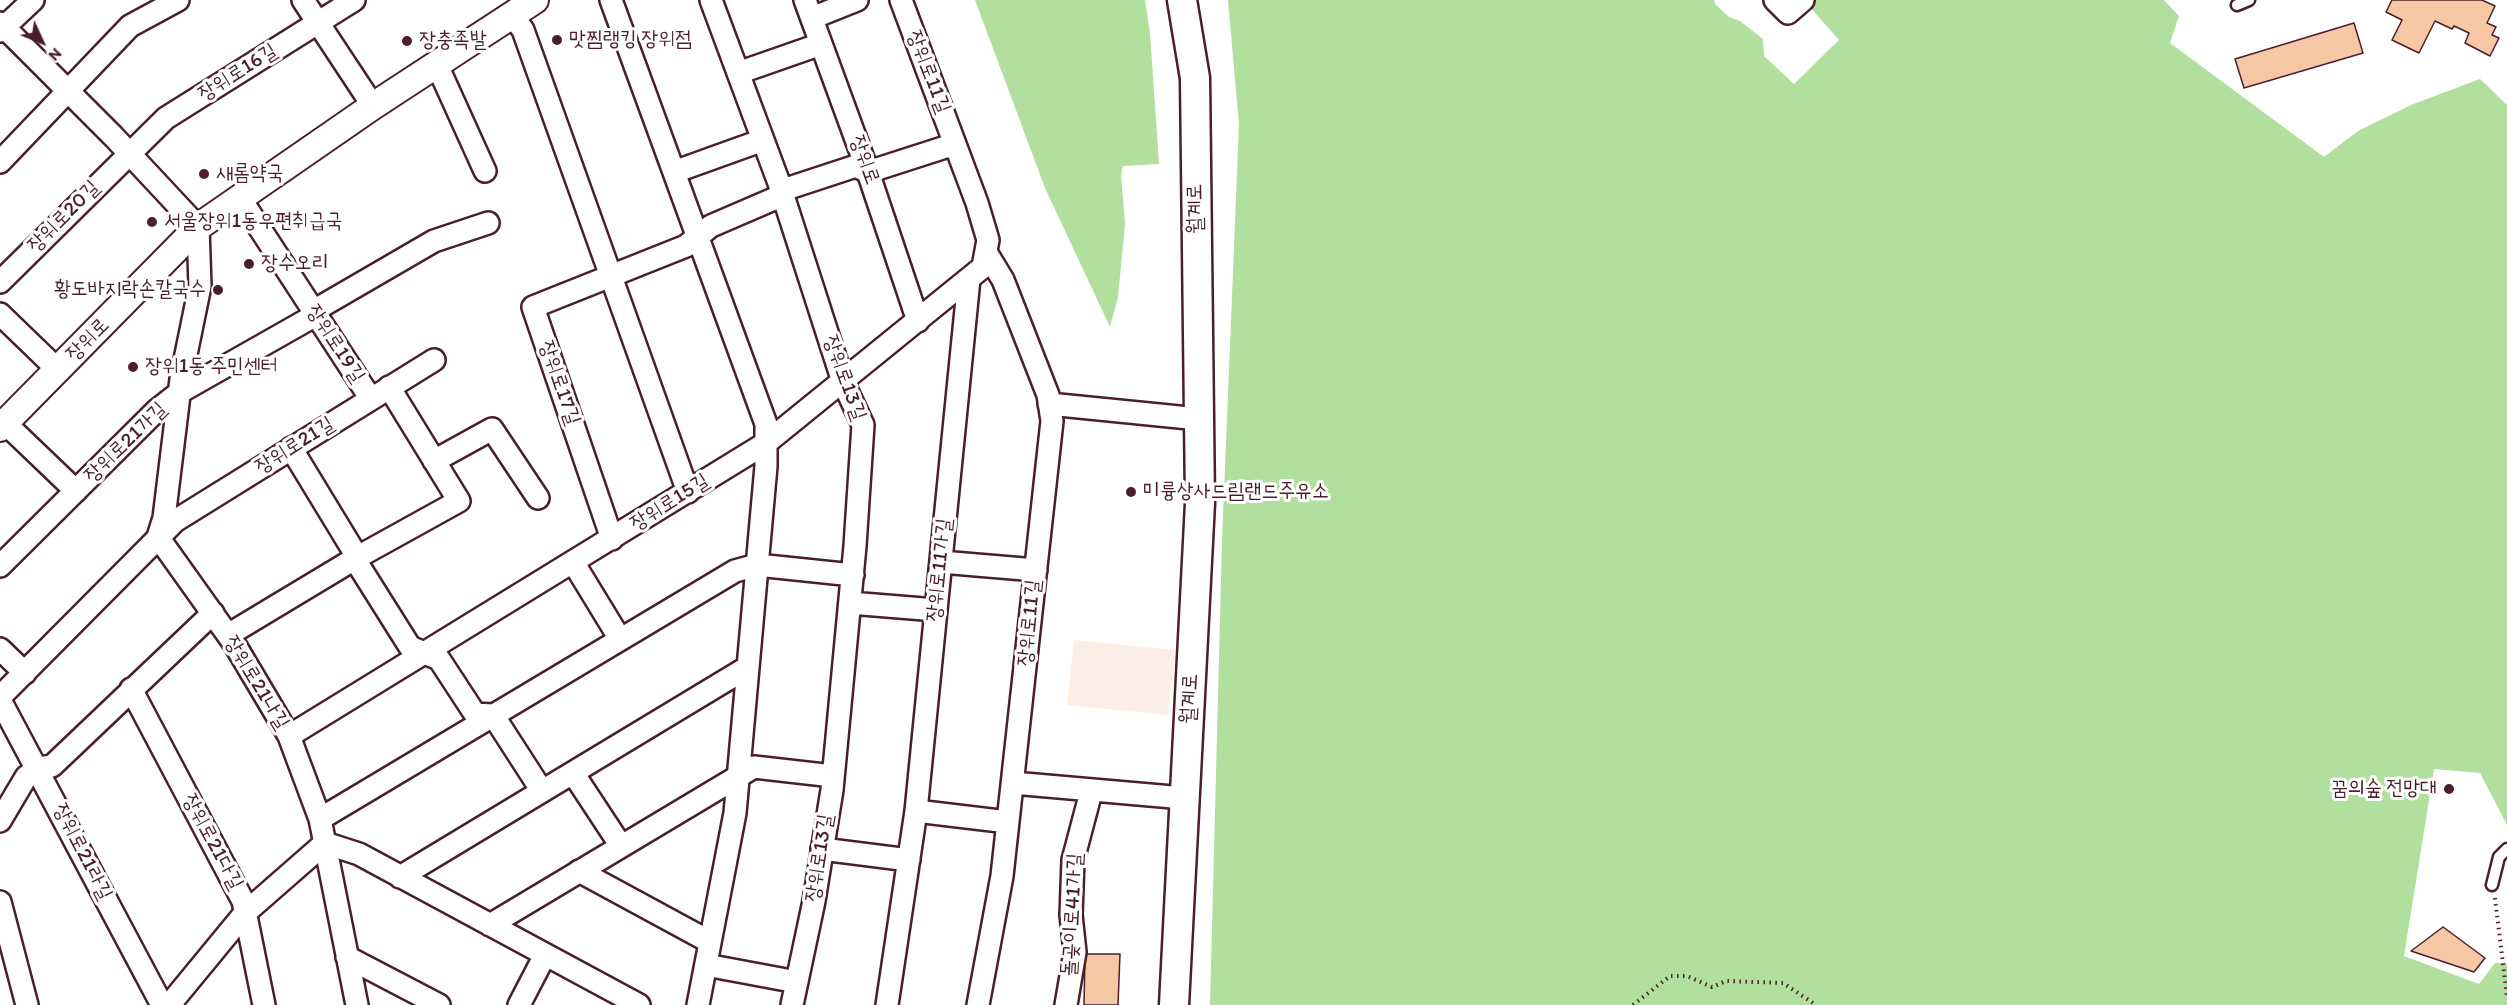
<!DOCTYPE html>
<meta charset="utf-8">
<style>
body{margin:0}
#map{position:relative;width:2507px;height:1005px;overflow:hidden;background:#fff;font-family:Itim,sans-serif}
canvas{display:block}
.north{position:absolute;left:12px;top:12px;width:60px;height:60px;-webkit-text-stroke:4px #fff;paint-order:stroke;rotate:134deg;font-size:16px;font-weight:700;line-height:24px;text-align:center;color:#4a1f2b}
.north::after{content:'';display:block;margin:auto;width:21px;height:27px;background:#4a1f2b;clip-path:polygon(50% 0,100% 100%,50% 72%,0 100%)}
</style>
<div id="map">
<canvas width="2507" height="1005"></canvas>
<div class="north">N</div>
</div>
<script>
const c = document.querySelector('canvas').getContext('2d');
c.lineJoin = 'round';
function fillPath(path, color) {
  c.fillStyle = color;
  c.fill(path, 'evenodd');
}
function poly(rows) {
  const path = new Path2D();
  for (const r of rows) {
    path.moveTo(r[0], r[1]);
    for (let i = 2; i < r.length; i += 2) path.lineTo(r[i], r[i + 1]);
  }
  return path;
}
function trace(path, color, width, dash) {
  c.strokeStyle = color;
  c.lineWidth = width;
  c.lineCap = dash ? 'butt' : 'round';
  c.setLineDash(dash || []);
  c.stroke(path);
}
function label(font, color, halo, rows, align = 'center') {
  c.font = font + ' Itim,"Poor Story",sans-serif';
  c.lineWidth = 6;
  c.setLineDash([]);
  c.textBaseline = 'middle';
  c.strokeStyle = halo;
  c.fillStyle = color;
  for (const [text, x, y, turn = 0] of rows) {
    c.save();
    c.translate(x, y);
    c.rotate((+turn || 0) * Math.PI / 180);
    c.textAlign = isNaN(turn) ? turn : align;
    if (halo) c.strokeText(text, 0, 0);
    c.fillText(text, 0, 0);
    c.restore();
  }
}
fillPath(poly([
 [1074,640,1175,650,1168,715,1067,705]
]), '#fceee4');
fillPath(poly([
 [975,0,1145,0,1150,33,1159,164,1123,166,1121,174,1125,224,1118,297,1110,327,1045,188],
 [1228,0,1714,0,1715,4,1729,17,1740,21,1763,39,1764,56,1794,84,1839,40,1808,5,1815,0,2164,0,2179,16,2170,43,2324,157,2358,131,2411,105,2480,79,2507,105,2507,825,2480,773,2434,769,2404,956,2479,984,2495,963,2507,963,2507,1005,1210,1005,1222,541,1239,124]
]), '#b0df9e');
const building = poly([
 [2392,0,2482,0,2495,6,2487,23,2496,27,2492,35,2499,38,2490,56,2465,43,2469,33,2454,26,2452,29,2435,21,2419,53,2392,40,2402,20,2386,12,2392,0],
 [2354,23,2363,53,2244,88,2235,59,2354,23],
 [2443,927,2485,958,2474,972,2411,951,2443,927],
 [1085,954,1120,954,1118,1005,1084,1005,1085,954]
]);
fillPath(building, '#f5c7a4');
trace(building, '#4a1f2b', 1.5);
const service = poly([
 [2237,5,2249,0],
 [2492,885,2499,857,2507,849]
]);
const minor = poly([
 [303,0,373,106],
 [611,0,766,424,766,466,735,813,698,1005],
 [711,0,779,183,843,382,863,425,855,546,832,790,814,901,792,1005],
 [805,0,868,172,918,321],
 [1775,0,1788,13,1803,0],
 [512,15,523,30,688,492],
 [812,18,857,0],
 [0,23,114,137,198,227,200,286,181,379,164,518,158,537,235,645,289,736,320,819,357,1005],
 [0,31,33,0],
 [437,65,485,171],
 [738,73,821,44],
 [0,162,130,26,178,0],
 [674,172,763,140],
 [240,198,371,399],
 [0,282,166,118,354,0],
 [0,314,58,370],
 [1049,404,1199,419],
 [5,423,76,491],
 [291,448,353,550,359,566,410,647,439,659,475,714,493,715,542,791],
 [434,461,492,429,538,498],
 [612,539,533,307,686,246,711,226,783,195,789,188,856,166,868,172,955,144],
 [573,562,620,639],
 [941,562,1036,570],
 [0,566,157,410,180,392,307,320,322,306,434,241,488,223],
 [850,603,936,610],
 [228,635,356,558,459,501,389,387],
 [0,649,25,673],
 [131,689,243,901,264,1005],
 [0,697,175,521,434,360],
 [0,700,162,1005],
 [289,736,766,443,983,267,988,240,977,203,901,0],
 [573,773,621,846],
 [1013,783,1184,798],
 [916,811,1008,822],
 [320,819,735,571,757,565,853,575],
 [0,821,26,777,38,768,52,766,213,613],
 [822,849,909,860],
 [579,871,710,942],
 [400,877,748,667],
 [0,902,27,1005],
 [490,925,754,767,833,776],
 [347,957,439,1005],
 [706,965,797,982],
 [172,1005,175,998,245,913,325,843,359,854,639,1005],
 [519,1005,545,955],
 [887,1005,916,811,969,279],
 [978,1005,1002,876,1052,421,1048,395,1003,280,986,252],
 [1066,1005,1075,952,1071,915,1073,860,1091,792]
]);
const tertiary = poly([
 [0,428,198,227,373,106,535,0]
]);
const secondary = poly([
 [1174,1005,1200,503,1195,78,1182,0]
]);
trace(service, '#4a1f2b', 15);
trace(minor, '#4a1f2b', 26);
trace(tertiary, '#4a1f2b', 30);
trace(secondary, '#4a1f2b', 33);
trace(poly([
 [2495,898,2507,997],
 [1633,1005,1670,976,1687,976,1712,987,1726,981,1783,983,1816,1005]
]), '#4a1f2b', 4, [1.5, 4.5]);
trace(service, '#fff', 10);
trace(minor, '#fff', 21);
trace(tertiary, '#fff', 26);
trace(secondary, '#fff', 28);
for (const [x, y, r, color] of [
 [557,40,6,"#4a1f2b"],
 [407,41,6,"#4a1f2b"],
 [204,174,6,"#4a1f2b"],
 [152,222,6,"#4a1f2b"],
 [249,264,6,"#4a1f2b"],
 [218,290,6,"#4a1f2b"],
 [133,367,6,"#4a1f2b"],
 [1131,492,6,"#4a1f2b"],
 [2449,789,6,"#4a1f2b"]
]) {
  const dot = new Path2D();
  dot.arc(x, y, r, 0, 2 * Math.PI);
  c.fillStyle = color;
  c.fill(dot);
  trace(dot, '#fff', 2);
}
label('21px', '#4a1f2b', '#fff', [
 ["맛찜랭킹 장위점",569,40],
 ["장충족발",419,41],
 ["새롬약국",216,174],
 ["서울장위1동우편취급국",164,222],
 ["장수오리",261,264],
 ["황도바지락손칼국수",206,290,"right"],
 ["장위1동 주민센터",145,367],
 ["미륭상사드림랜드주유소",1143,492],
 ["꿈의숲 전망대",2437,789,"right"]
], 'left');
label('21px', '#4a1f2b', '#fff', [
 ["장위로11길",928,72,69],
 ["장위로16길",238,73,-32],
 ["장위로",864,160,70],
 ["월계로",1196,209,-91],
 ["장위로20길",64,217,-45],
 ["장위로",88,340,-45],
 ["장위로19길",335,344,57],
 ["장위로13길",844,378,70],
 ["장위로17길",559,383,71],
 ["장위로21가길",126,443,-44],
 ["장위로21길",295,446,-32],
 ["장위로15길",670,503,-32],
 ["장위로11가길",940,570,-84],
 ["장위로11길",1030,623,-84],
 ["장위로21나길",256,683,59],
 ["월계로",1190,699,-87],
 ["장위로21다길",212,842,62],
 ["장위로21라길",82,852,63],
 ["장위로13길",820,858,-81],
 ["돌곶이로41가길",1073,915,-87]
]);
</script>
